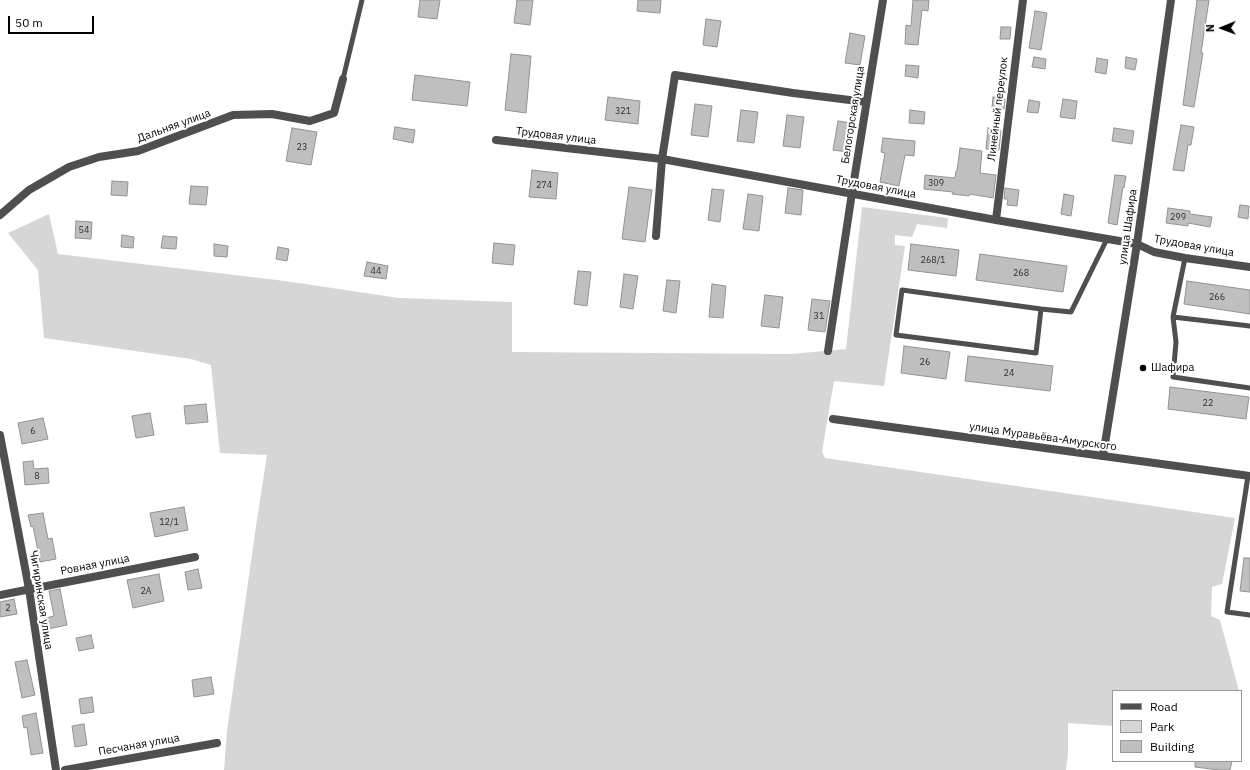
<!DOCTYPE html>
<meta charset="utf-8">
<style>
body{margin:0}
#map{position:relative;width:1250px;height:770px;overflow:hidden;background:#fff;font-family:"IBM Plex Sans",sans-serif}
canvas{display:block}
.legend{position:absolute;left:1112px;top:690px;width:130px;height:72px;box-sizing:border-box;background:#fff;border:1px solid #999;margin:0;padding:5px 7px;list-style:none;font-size:12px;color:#000}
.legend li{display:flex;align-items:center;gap:8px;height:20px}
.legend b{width:20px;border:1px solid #999}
.north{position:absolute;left:1202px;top:8px;width:40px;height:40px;-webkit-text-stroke:3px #fff;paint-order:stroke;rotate:269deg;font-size:11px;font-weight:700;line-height:16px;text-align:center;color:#000}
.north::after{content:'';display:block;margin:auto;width:14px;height:18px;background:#000;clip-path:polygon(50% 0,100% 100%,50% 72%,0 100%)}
.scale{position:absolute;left:8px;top:16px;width:86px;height:18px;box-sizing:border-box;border:2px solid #000;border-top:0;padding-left:5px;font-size:12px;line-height:14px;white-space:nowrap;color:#000;-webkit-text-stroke:3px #fff;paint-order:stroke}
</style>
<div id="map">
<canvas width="1250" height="770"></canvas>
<ul class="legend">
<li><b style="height:5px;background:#4f4f4f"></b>Road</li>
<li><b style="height:11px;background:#d6d6d6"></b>Park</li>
<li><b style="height:11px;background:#bfbfbf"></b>Building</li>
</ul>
<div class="north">N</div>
<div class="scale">50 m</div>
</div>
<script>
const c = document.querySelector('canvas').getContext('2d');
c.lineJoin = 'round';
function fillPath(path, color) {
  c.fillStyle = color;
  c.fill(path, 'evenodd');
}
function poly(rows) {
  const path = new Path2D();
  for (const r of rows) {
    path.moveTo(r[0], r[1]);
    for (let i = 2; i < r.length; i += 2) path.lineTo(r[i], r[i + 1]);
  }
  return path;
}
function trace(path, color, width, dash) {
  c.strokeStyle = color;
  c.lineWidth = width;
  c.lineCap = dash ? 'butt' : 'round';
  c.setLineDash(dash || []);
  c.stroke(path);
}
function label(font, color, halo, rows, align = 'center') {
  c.font = font + ' "IBM Plex Sans",sans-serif';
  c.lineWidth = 4;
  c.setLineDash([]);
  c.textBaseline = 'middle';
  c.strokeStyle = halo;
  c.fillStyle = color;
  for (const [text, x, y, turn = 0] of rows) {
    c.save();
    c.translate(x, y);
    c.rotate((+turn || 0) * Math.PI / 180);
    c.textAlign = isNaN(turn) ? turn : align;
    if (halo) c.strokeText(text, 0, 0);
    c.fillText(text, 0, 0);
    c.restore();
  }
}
fillPath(poly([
 [862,207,948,218,947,228,917,224,912,237,895,235,895,245,905,246,884,386,834,381,822,452,825,458,1235,518,1222,584,1212,587,1211,616,1220,620,1239,691,1113,691,1113,726,1068,723,1068,754,1066,770,224,770,227,731,255,533,267,455,220,453,211,365,191,359,44,338,38,270,8,233,49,214,58,254,285,281,399,298,512,302,512,352,791,354,846,349]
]), '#d6d6d6');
const building = poly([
 [420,0,440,0,437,19,418,17,420,0],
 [517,0,533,0,530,25,514,23,517,0],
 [638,0,661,0,660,13,637,11,638,0],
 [913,0,929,0,928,11,922,10,918,45,905,44,906,25,911,26,913,0],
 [1197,0,1209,0,1201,53,1203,53,1194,107,1183,105,1197,0],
 [1035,11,1047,13,1041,50,1029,48,1035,11],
 [706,19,721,21,717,47,703,45,706,19],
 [1001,27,1011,27,1010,39,1000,39,1001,27],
 [850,33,865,36,860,65,845,63,850,33],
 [511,54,531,56,526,113,505,110,511,54],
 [1034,57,1046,59,1045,69,1032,67,1034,57],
 [1126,57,1137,59,1135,70,1125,68,1126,57],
 [1097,58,1108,60,1106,74,1095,72,1097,58],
 [906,65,919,66,918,78,905,76,906,65],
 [415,75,470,82,467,106,412,100,415,75],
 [608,97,640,101,638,124,605,120,608,97],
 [993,97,1005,99,1004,109,992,108,993,97],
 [1063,99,1077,101,1075,119,1060,117,1063,99],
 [1029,100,1040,102,1038,113,1027,112,1029,100],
 [695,104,712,106,708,137,691,135,695,104],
 [741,110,758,112,754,143,737,141,741,110],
 [910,110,925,112,924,124,909,123,910,110],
 [787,115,804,117,800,148,783,146,787,115],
 [838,121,851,123,847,152,833,150,838,121],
 [1181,125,1194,127,1191,145,1188,145,1184,171,1173,170,1181,125],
 [395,127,415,130,413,143,393,139,395,127],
 [292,128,317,132,311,165,286,161,292,128],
 [988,128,1001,130,999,150,986,149,988,128],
 [1114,128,1134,131,1132,144,1112,141,1114,128],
 [883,138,915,141,914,156,905,155,899,186,880,182,885,153,881,152,883,138],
 [960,148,982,151,980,173,996,175,993,198,970,194,969,196,952,194,953,192,924,189,925,175,955,178,956,171,957,171,960,148],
 [532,170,558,173,556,199,529,197,532,170],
 [1115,175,1126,176,1124,188,1123,187,1117,225,1108,223,1115,175],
 [112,181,128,182,127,196,111,195,112,181],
 [191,186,208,187,206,205,189,204,191,186],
 [629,187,652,190,645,242,622,239,629,187],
 [788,188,803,190,801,215,785,213,788,188],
 [1005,188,1019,190,1017,206,1007,205,1008,199,1004,199,1005,188],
 [712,189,724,190,720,222,708,220,712,189],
 [748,194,763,196,759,231,743,229,748,194],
 [1064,194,1074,196,1071,216,1061,214,1064,194],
 [1240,205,1249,206,1248,219,1238,217,1240,205],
 [1168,208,1190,211,1190,214,1212,217,1210,227,1188,223,1188,226,1166,223,1168,208],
 [76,221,92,222,91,239,75,238,76,221],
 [122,235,134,237,133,248,121,247,122,235],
 [163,236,177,237,176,249,161,248,163,236],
 [494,243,515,245,513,265,492,263,494,243],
 [214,244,228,246,227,257,214,256,214,244],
 [911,244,959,250,956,276,908,270,911,244],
 [278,247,289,249,287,261,276,259,278,247],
 [980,254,1067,266,1063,292,976,280,980,254],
 [367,262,388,266,386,279,364,276,367,262],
 [578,271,591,272,587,306,574,304,578,271],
 [624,274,638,276,633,309,620,307,624,274],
 [667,280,680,281,676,313,663,311,667,280],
 [1187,281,1250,290,1250,314,1184,304,1187,281],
 [712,284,726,286,723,318,709,317,712,284],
 [765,295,783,297,779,328,761,326,765,295],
 [812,299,830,301,825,332,808,330,812,299],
 [904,346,950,352,946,379,901,373,904,346],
 [968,356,1053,366,1050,391,965,381,968,356],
 [1170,387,1249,397,1246,419,1168,409,1170,387],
 [206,404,208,422,186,424,184,406,206,404],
 [150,413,154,435,136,438,132,416,150,413],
 [43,418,48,439,22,444,18,423,43,418],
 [33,461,34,469,48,468,49,483,25,485,23,462,33,461],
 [184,507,188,530,155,537,150,513,184,507],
 [43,513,48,539,52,538,56,559,40,562,33,526,31,527,28,515,43,513],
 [1244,558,1250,558,1250,592,1240,591,1244,558],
 [198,569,202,588,188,590,185,572,198,569],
 [159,574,164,601,133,608,127,580,159,574],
 [60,589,67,625,48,629,46,618,54,616,49,591,60,589],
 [14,599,17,614,0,617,0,602,14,599],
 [91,635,94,648,79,651,76,638,91,635],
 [27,660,35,695,22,698,15,662,27,660],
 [211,677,214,694,194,697,192,680,211,677],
 [92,697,94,712,81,714,79,699,92,697],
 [36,713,43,753,31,755,27,727,24,728,22,716,36,713],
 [84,724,87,745,75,747,72,726,84,724],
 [1195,761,1232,761,1230,770,1219,770,1195,767,1195,761]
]);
fillPath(building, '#bfbfbf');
trace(building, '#939393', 1);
trace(poly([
 [343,79,362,0],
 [1185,258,1173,317,1176,342,1173,377,1250,388],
 [1041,309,902,290,896,335,1036,353,1041,309,1071,312,1107,239],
 [1173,317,1250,326],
 [1248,476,1227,612,1250,615]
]), '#4f4f4f', 5);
trace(poly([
 [496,140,662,159,996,220,1137,244,1154,252,1185,258,1250,267],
 [0,215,29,190,69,167,99,157,138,151,233,115,272,114,310,121,334,113,343,79],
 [996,220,1023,0],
 [656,236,662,159,675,75,793,93,866,102],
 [828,351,852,193,883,0],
 [833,419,1103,456],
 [0,435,29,589,56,770],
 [0,595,195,557],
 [65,770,217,743]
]), '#4f4f4f', 8);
trace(poly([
 [1171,0,1137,244,1103,456,1250,476]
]), '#4f4f4f', 8);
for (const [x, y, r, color] of [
 [1143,368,4,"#000"]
]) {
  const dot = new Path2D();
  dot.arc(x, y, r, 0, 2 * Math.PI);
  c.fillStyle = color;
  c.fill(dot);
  trace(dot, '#fff', 1.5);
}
label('9px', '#303030', null, [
 ["321",623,111],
 ["23",302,147],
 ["309",936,183],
 ["274",544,185],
 ["299",1178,217],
 ["54",84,230],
 ["268/1",933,260],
 ["44",376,271],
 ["268",1021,273],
 ["266",1217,297],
 ["31",819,316],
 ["26",925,362],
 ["24",1009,373],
 ["22",1208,403],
 ["6",33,431],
 ["8",37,476],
 ["12/1",169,522],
 ["2А",146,591],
 ["2",8,608]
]);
label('11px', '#000', '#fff', [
 ["Линейный переулок",998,109,-83],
 ["Белогорская улица",853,115,-81],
 ["Дальняя улица",174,126,-20],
 ["Трудовая улица",556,136,7],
 ["Трудовая улица",876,187,11],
 ["улица Шафира",1128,227,-82],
 ["Трудовая улица",1194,246,10],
 ["улица Муравьёва-Амурского",1043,437,8],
 ["Ровная улица",95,565,-11],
 ["Чигиринская улица",41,600,81],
 ["Песчаная улица",139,745,-10]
]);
label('11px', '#000', '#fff', [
 ["Шафира",1151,368]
], 'left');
</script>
